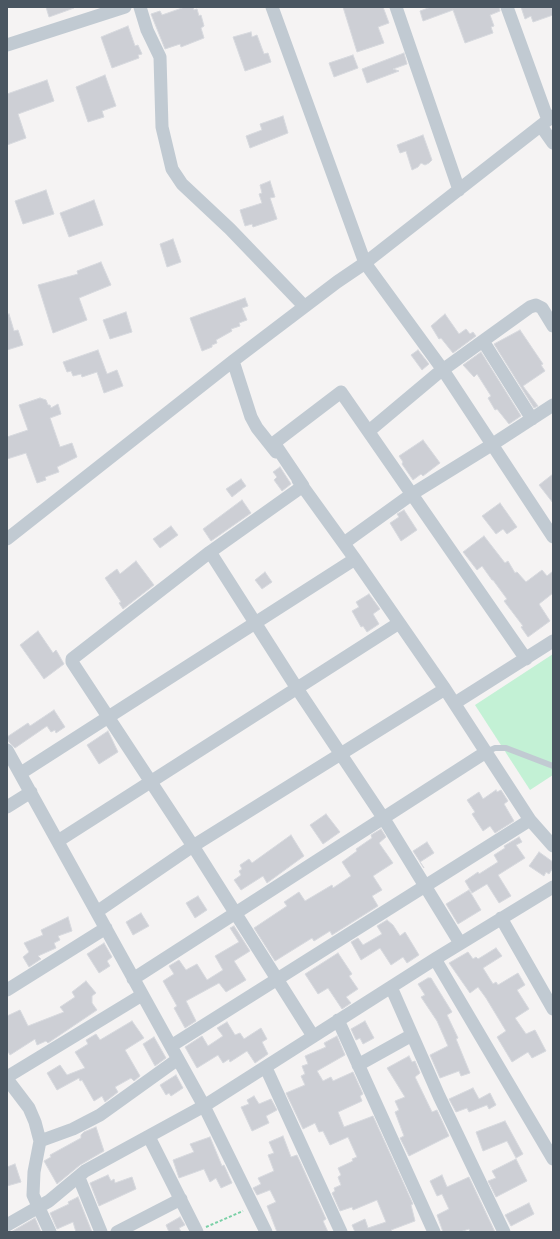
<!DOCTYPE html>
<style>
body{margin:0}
#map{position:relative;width:560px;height:1239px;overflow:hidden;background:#f5f3f3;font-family:"PT Sans Narrow",sans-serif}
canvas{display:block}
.frame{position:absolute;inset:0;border:8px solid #4a5661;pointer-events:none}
</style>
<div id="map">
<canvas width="560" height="1239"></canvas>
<div class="frame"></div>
</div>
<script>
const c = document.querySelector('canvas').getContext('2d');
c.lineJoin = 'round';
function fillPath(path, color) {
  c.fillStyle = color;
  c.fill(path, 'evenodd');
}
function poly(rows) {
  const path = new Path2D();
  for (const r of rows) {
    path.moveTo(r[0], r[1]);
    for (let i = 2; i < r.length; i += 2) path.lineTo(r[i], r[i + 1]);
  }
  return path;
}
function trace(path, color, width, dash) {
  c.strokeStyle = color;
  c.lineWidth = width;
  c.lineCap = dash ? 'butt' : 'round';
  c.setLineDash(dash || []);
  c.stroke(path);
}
fillPath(poly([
 [553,654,553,775,530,790,475,705]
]), '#c3f1d5');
const building = poly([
 [46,7,74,7,74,8,49,17,46,7],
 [185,7,193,7,194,10,197,9,199,16,201,15,204,26,201,28,204,38,181,47,180,44,165,49,151,14,160,11,162,15,185,7],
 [343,7,383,7,389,23,378,27,384,43,357,52,343,7],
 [431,7,499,7,500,11,490,15,494,26,491,27,493,33,465,43,453,10,423,21,420,11,431,7],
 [521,7,553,7,553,15,533,22,531,16,525,19,521,7],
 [128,26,135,46,138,45,142,54,138,55,139,58,112,68,101,37,128,26],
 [251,32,252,37,257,35,264,54,268,53,271,62,245,71,233,37,251,32],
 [404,53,407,64,393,69,399,71,367,83,362,69,404,53],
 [353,55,358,68,334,77,329,63,353,55],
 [105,75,116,106,102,111,104,117,88,122,76,87,105,75],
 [47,80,54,101,18,114,26,138,7,145,7,94,47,80],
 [283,116,288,133,250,148,246,136,262,130,260,124,283,116],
 [423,135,432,160,429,163,425,165,421,163,418,167,412,170,406,151,400,153,397,145,423,135],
 [270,181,275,197,270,198,277,219,253,227,252,224,245,226,240,210,262,203,259,194,262,193,260,185,270,181],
 [46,190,54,214,23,224,15,201,46,190],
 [94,200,103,225,69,237,60,213,94,200],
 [173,239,181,262,167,267,160,244,173,239],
 [101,262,111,285,79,298,87,320,53,333,38,285,78,274,77,271,101,262],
 [245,298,248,306,242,308,247,320,239,323,240,326,231,329,232,331,216,340,217,343,212,345,212,347,202,351,190,318,245,298],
 [126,312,132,332,110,339,103,320,126,312],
 [9,314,14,331,18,330,23,345,7,350,7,315,9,314],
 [445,314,459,334,466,329,470,334,473,332,476,336,453,353,441,338,439,339,431,326,445,314],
 [520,330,543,364,541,365,545,371,523,386,538,406,534,408,494,344,520,330],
 [98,350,107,374,117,370,123,386,104,393,97,372,82,377,81,374,73,376,71,371,67,372,63,362,98,350],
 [418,350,429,364,422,370,411,355,418,350],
 [481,352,521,416,509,424,497,409,495,410,488,398,491,396,477,374,474,377,463,365,481,352],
 [40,398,46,400,48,405,50,405,51,408,58,404,61,414,50,418,60,447,72,443,77,457,57,467,59,472,45,477,46,480,37,483,26,453,7,459,7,437,28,430,19,405,40,398],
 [423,440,440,463,423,476,421,474,413,480,402,464,403,462,399,456,423,440],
 [280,467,291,484,282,491,274,480,277,477,273,472,280,467],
 [553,474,553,503,539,485,553,474],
 [241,479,246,486,232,497,226,489,241,479],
 [242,500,251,513,211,541,203,529,242,500],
 [500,503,517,527,507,534,503,529,496,534,482,516,500,503],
 [404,510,417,530,401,541,390,523,399,517,397,514,404,510],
 [171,526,178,535,160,548,153,539,171,526],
 [484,536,505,563,508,561,515,573,517,572,526,582,542,570,547,576,553,571,553,593,539,604,550,621,528,637,521,627,523,626,504,601,507,599,493,580,492,580,482,566,477,570,463,552,484,536],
 [136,561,154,585,123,609,119,603,121,602,105,578,117,569,120,574,136,561],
 [265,572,272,582,262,589,255,580,265,572],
 [369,594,380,609,373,614,379,624,367,632,363,626,361,627,352,611,359,607,356,602,369,594],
 [38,631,53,653,56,650,64,664,44,679,20,645,38,631],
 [54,710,65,727,56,733,55,730,51,732,47,726,15,748,9,742,7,737,28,723,30,726,54,710],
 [108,731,118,752,99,764,87,745,108,731],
 [496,790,497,792,501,790,508,801,504,804,514,821,495,833,490,826,483,831,472,814,475,812,467,800,479,792,483,799,496,790],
 [326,814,340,832,323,844,310,825,326,814],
 [381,829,386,837,379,843,393,863,373,876,382,890,372,896,378,906,332,935,330,931,314,941,312,938,275,961,254,928,287,906,284,902,299,892,305,901,332,885,333,888,351,876,342,862,357,851,356,849,372,838,371,835,381,829],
 [291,835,304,856,267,883,263,876,241,890,234,880,241,875,239,871,242,869,240,865,249,859,252,863,291,835],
 [519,837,522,842,516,845,525,858,498,875,511,896,499,903,487,884,472,893,465,881,478,872,479,874,498,862,494,855,505,848,504,846,519,837],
 [427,842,434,853,420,862,424,868,413,851,427,842],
 [539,852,553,862,553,868,549,874,546,872,544,876,529,866,539,852],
 [469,890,481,910,458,924,446,904,469,890],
 [198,896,207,910,195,918,186,903,198,896],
 [141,913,149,926,133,935,126,922,141,913],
 [68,917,72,931,58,936,60,940,54,943,56,948,38,956,41,959,29,967,23,957,29,952,24,943,43,935,41,930,68,917],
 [387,920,393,925,400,936,405,932,419,955,407,963,403,957,391,965,380,948,361,960,351,942,358,938,363,945,382,934,377,926,387,920],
 [234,926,250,951,234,961,246,980,226,992,219,983,186,1001,196,1021,185,1028,174,1008,177,1006,163,981,174,974,169,966,179,960,186,970,197,964,207,980,223,970,215,956,239,942,230,928,234,926],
 [104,943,112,957,107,961,110,966,99,973,87,954,104,943],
 [496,948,502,956,483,968,493,984,496,982,498,985,518,973,525,985,517,990,529,1009,515,1018,526,1034,535,1030,546,1051,532,1058,528,1052,512,1062,497,1037,506,1031,486,998,478,987,470,993,449,963,468,952,473,959,476,957,478,959,496,948],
 [338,953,352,974,349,976,358,989,346,997,351,1003,342,1009,328,988,318,994,305,974,338,953],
 [428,978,431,978,452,1012,447,1015,458,1038,456,1039,470,1073,461,1076,459,1071,440,1078,430,1055,448,1046,437,1021,421,997,425,995,418,984,428,978],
 [86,981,96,993,92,996,92,1003,97,1010,48,1043,46,1041,37,1045,35,1039,10,1055,7,1050,7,1016,20,1010,28,1026,64,1012,60,1007,75,997,72,992,86,981],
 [132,1021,144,1038,125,1050,140,1076,134,1081,131,1078,115,1087,118,1092,105,1102,102,1096,94,1101,82,1080,80,1081,79,1078,57,1090,47,1073,60,1065,67,1075,85,1068,75,1052,88,1044,86,1040,96,1034,100,1040,132,1021],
 [365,1021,374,1038,363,1044,360,1038,356,1040,351,1029,365,1021],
 [227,1022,235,1035,240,1033,244,1039,261,1028,267,1039,262,1042,268,1054,255,1063,247,1051,230,1062,229,1059,223,1063,218,1055,197,1068,185,1047,202,1036,208,1046,223,1036,217,1028,227,1022],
 [337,1036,345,1055,317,1071,323,1081,331,1077,333,1081,353,1072,363,1094,360,1096,362,1101,338,1112,344,1127,373,1116,413,1204,411,1205,415,1221,391,1230,392,1232,355,1232,352,1225,365,1219,368,1228,386,1222,377,1200,353,1210,352,1207,340,1211,332,1193,335,1191,334,1188,341,1185,338,1177,341,1175,338,1168,353,1161,352,1159,357,1157,348,1137,330,1145,323,1131,319,1132,315,1123,303,1129,286,1093,305,1085,301,1076,305,1074,302,1066,308,1064,305,1056,326,1047,324,1043,337,1036],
 [154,1037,166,1058,155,1066,143,1044,154,1037],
 [409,1056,412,1062,415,1061,420,1073,415,1077,432,1112,437,1110,449,1136,409,1156,400,1138,404,1136,395,1112,399,1110,395,1101,405,1097,387,1068,409,1056],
 [176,1075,183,1088,171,1096,169,1093,166,1095,160,1085,176,1075],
 [473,1088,479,1099,490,1093,496,1105,489,1109,487,1105,469,1112,467,1108,456,1112,449,1099,473,1088],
 [254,1096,259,1104,271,1099,277,1110,266,1116,269,1123,252,1131,241,1107,249,1104,247,1100,254,1096],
 [505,1121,523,1154,516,1158,507,1141,483,1151,476,1132,505,1121],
 [96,1127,104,1151,80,1165,57,1184,44,1161,51,1157,50,1155,81,1138,81,1135,84,1132,96,1127],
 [283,1136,291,1157,297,1155,326,1219,323,1221,328,1232,277,1232,267,1206,276,1202,270,1190,257,1195,253,1188,261,1184,258,1178,274,1171,268,1155,274,1153,269,1142,283,1136],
 [210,1137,222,1166,224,1165,232,1183,221,1188,216,1178,210,1182,204,1169,179,1178,173,1160,194,1152,190,1144,210,1137],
 [516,1159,527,1181,496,1197,488,1181,496,1178,492,1171,516,1159],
 [15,1164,21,1182,7,1186,7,1167,15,1164],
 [108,1175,111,1181,114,1179,115,1183,132,1177,136,1189,99,1206,90,1183,108,1175],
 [442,1175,447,1187,469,1177,495,1232,470,1232,469,1229,460,1232,443,1232,437,1215,449,1209,442,1194,437,1196,430,1181,442,1175],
 [78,1197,92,1232,76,1232,73,1222,57,1229,50,1213,69,1204,68,1202,78,1197],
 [529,1203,534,1214,511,1226,505,1215,529,1203],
 [180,1217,185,1225,179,1228,181,1232,169,1232,166,1225,180,1217],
 [35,1218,41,1232,11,1232,35,1218]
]);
fillPath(building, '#cdcfd5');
trace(building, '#d7d9de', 1);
trace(poly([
 [206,1227,243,1211]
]), '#7ad0a6', 2, [3, 2]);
trace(poly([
 [486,752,495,748,506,748,553,766]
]), '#c1cad2', 6);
trace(poly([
 [140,7,147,30,160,57,162,127,172,169,182,184,230,229,304,306],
 [272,7,365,263,443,370,553,537],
 [396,7,459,190],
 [507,7,548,120],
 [7,45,125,7],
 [541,126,553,143],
 [483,341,532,419],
 [233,361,251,417,257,428,276,452],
 [369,431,437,374,530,307,536,305,542,308,553,326],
 [298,480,355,559,445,689,530,820,553,846],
 [7,539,233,361,337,282,365,263,553,116],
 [344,543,412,494,493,444,553,405],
 [210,552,298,690,384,819,460,943],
 [455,703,553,641],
 [7,750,204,1106,266,1232],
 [21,773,355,559],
 [7,807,31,792],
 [58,841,399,623],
 [98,911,193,846,445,689],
 [501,918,553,1009],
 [435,959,553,1159],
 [133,979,486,752],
 [391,987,439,1096,504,1232],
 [7,990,106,928],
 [338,1020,434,1232],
 [313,1036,193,846,72,662,72,659,210,552,303,486,274,443,341,392,526,659],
 [171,1046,530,820],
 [358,1065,412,1035],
 [266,1068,341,1232],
 [7,1077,142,995],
 [7,1079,29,1108,35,1122,40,1141,34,1172,33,1195,50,1232],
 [149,1137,197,1232],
 [40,1141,73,1129,100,1115,178,1059],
 [79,1178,101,1232],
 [7,1225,49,1201,85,1171,204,1106,435,959,553,887],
 [117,1232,181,1199]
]), '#c1cad2', 13);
</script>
